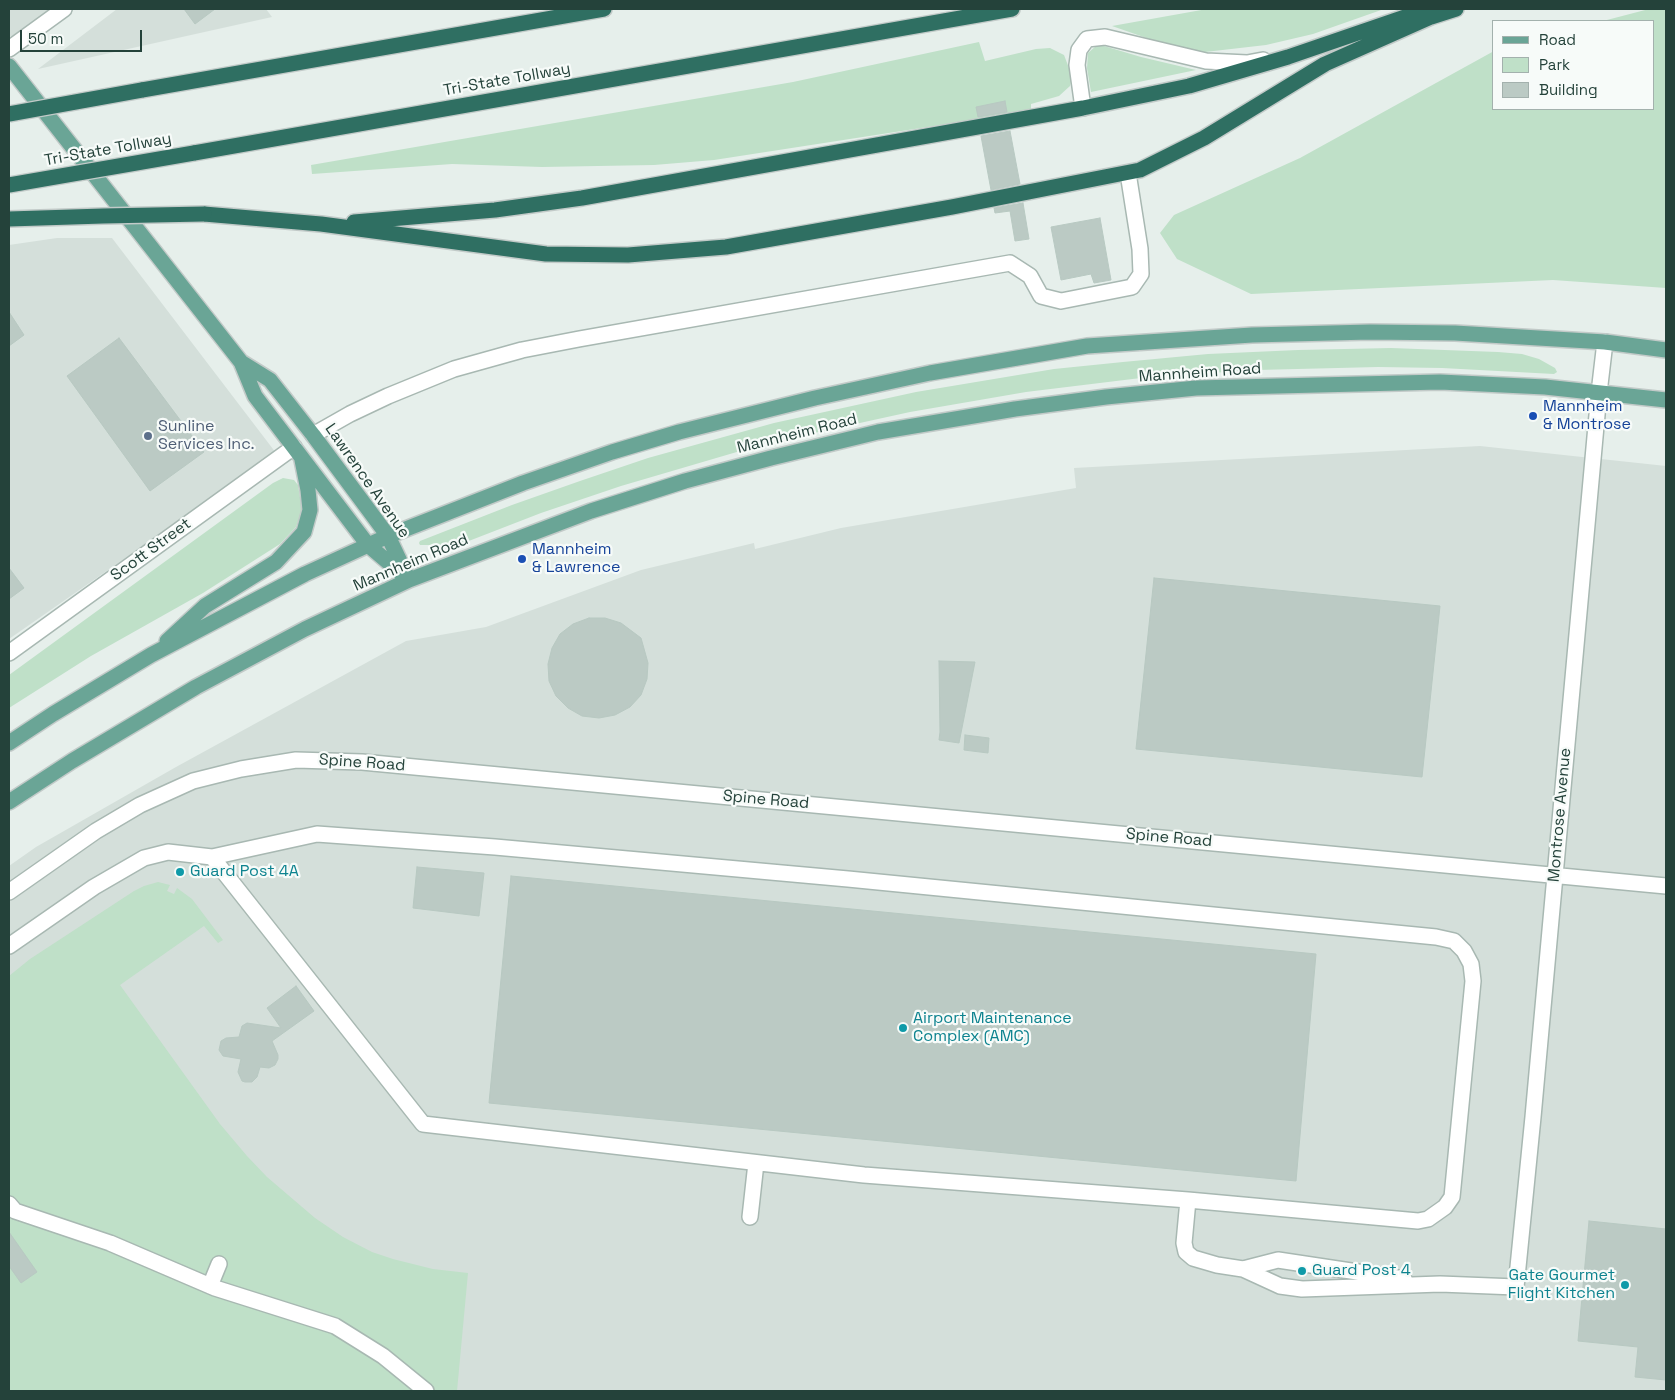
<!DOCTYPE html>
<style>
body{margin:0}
#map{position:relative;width:1675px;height:1400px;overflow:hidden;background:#e6efeb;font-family:"Space Grotesk",sans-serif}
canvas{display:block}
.frame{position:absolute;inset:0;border:10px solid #24423a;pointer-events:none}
.legend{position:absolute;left:1492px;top:20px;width:162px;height:90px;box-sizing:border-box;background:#f7fbf9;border:1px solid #a3b1ad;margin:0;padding:6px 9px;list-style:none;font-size:15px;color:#24423a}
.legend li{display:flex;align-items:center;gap:10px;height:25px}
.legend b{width:25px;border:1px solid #a3b1ad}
.scale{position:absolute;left:20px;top:30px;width:122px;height:22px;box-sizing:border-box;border:2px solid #24423a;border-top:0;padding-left:6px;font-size:15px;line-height:18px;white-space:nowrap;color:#24423a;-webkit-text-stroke:4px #f7fbf9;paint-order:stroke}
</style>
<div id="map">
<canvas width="1675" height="1400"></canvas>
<div class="frame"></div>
<ul class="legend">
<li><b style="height:6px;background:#6aa596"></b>Road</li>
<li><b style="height:14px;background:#bfe0c8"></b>Park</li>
<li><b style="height:14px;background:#bbcac4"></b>Building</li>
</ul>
<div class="scale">50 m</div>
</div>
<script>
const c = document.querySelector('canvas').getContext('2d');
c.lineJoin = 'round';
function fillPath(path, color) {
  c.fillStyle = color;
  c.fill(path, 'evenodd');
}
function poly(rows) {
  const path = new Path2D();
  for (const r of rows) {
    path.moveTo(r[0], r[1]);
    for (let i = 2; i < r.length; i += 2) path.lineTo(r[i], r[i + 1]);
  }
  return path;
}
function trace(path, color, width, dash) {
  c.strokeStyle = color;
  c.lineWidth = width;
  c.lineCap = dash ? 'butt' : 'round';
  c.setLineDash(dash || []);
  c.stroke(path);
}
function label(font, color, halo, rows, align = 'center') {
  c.font = font + ' "Space Grotesk",sans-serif';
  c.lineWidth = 4.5;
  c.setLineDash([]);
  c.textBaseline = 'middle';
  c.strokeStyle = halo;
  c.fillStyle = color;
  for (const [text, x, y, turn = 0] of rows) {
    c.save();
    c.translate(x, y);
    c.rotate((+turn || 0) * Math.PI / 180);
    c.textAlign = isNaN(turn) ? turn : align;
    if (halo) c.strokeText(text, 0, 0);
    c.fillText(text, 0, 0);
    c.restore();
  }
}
fillPath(poly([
 [9,9,51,9,11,37,9,35],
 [117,9,266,9,272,17,38,69],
 [57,238,112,238,276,453,9,639,9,245],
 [1480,446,1666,466,1666,1391,9,1391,9,866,36,847,176,767,406,641,486,627,641,570,754,543,755,549,841,528,1076,488,1074,468]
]), '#d4dfda');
fillPath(poly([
 [1207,9,1384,9,1313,34,1266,45,1205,52,1181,50,1112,26],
 [1649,9,1666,9,1666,288,1553,280,1251,294,1177,259,1160,233,1174,215,1300,158,1494,51,1494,109,1654,109,1654,21,1603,21],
 [979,42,985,61,1036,49,1050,48,1064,55,1072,76,1070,86,1059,96,1031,104,1031,111,714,160,654,165,542,167,452,164,312,174,311,165,793,82],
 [1096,46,1104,46,1141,57,1196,70,1091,92,1087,68,1088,53],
 [1391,348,1498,352,1522,354,1539,359,1555,368,1557,372,1554,374,1442,368,1378,367,1257,370,1149,377,1026,392,910,412,764,444,621,486,541,513,461,544,445,545,420,545,419,543,420,541,512,505,580,481,648,458,774,423,916,392,1054,369,1123,362,1208,354,1298,350],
 [283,478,294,480,298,485,302,510,296,527,280,544,203,593,91,656,9,708,9,675,273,483],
 [158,882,170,885,167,891,174,894,177,888,192,899,223,940,218,943,204,926,120,985,220,1124,247,1156,267,1177,315,1218,343,1237,372,1252,393,1259,433,1269,468,1273,457,1391,9,1391,9,976,30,959,134,891,144,886]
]), '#bfe0c8');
const building = poly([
 [184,9,215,9,195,24,184,9],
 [1005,101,1007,112,978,117,976,107,1005,101],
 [1010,131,1020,184,991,190,981,136,1010,131],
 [1023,203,1029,239,1015,241,1010,211,995,213,994,208,1023,203],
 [1100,218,1111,280,1094,283,1091,274,1061,280,1051,227,1100,218],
 [9,312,24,335,9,346,9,312],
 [119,338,204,452,150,491,67,376,119,338],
 [9,568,24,588,9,599,9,568],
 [1154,578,1440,606,1422,777,1136,749,1154,578],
 [589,618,605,618,621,623,641,638,648,663,647,679,641,695,630,707,615,715,599,718,582,716,568,708,556,696,549,681,548,664,552,648,560,634,573,624,589,618],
 [939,661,975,662,959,743,939,740,940,732,939,661],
 [965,735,989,738,988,753,964,750,965,735],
 [417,867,484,873,479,916,413,908,417,867],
 [511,876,1316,954,1296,1181,489,1103,511,876],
 [296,986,314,1011,272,1041,278,1055,278,1059,275,1065,269,1068,260,1067,257,1077,252,1082,245,1082,242,1081,238,1072,241,1059,223,1056,219,1050,221,1041,226,1038,239,1037,242,1026,247,1023,281,1028,267,1008,296,986],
 [1589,1221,1666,1229,1666,1380,1635,1377,1638,1347,1578,1341,1589,1221],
 [9,1232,37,1272,21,1283,9,1266,9,1232]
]);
fillPath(building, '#bbcac4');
trace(building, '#b8c9c2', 1);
const minor = poly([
 [9,49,64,9],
 [1083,108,1077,65,1079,50,1087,39,1105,37,1206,61,1247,63,1263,60],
 [313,435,350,414,388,396,454,369,522,350,579,339,1010,263,1030,276,1041,296,1061,301,1132,287,1141,274,1140,249,1128,173],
 [9,653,294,447],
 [212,857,423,1124,864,1175,1188,1200],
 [9,892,96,831,140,805,193,781,241,769,296,760,362,762,1666,886],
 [9,946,94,887,144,858,168,852,212,857,317,834,495,847,848,879,1436,937,1454,941,1464,951,1471,964,1473,981,1452,1197,1445,1207,1428,1219,1418,1221,1188,1200,1184,1243,1186,1252,1193,1258,1217,1265,1243,1269,1280,1286,1302,1289,1440,1284,1516,1287,1533,1117,1599,393,1605,342],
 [9,1204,15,1211,110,1243,215,1288,335,1326,383,1356,426,1391],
 [750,1217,756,1163],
 [1243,1269,1278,1260,1404,1279],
 [210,1286,219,1264]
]);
const major = poly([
 [9,66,241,362,255,396,368,545,409,580],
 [241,362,270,380,313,435,388,536,406,574],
 [167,641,205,606,276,562,304,532,310,510,308,490,302,460],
 [9,743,53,714,151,655,305,574,388,536,523,483,612,452,679,432,815,398,930,373,1087,346,1252,335,1370,332,1455,333,1605,342,1666,350],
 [9,802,72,761,196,687,305,629,409,580,591,511,685,481,771,458,878,432,1015,409,1106,397,1196,388,1440,382,1545,387,1666,400]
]);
const highway = poly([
 [142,90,604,9],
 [194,153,1012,9],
 [204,214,321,224,546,254,628,255,726,247,952,207,1140,170,1204,138,1325,64,1431,17,1456,9],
 [354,222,495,210,582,198,1083,108,1189,86,1288,57,1425,10]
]);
trace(minor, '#a8b8b2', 18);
trace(major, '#c2cac8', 18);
trace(highway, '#c2cac8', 18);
trace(minor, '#fff', 15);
trace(major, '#6aa596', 15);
trace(highway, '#2f6f62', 15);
const highwayBridge = poly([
 [9,114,142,90],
 [9,185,194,153],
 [9,219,103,216,204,214]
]);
trace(highwayBridge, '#c2cac8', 18, []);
trace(highwayBridge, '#2f6f62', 15);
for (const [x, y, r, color] of [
 [1533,416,5,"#1a4fb4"],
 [148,436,5,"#5c6f8a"],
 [522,559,5,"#1a4fb4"],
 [180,872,5,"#0f9aa8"],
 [903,1028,5,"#0f9aa8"],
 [1302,1271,5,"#0f9aa8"],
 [1625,1285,5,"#0f9aa8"]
]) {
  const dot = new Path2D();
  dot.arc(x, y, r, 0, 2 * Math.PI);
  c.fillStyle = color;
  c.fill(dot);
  trace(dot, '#f7fbf9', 2);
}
label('16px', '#24423a', '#f7fbf9', [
 ["Tri-State Tollway",507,80,-10],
 ["Tri-State Tollway",108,150,-10],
 ["Mannheim Road",1200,373,-4],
 ["Mannheim Road",797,434,-14],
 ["Lawrence Avenue",367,481,55],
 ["Scott Street",151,550,-36],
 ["Mannheim Road",411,563,-23],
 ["Spine Road",362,763,4],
 ["Spine Road",766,800,5],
 ["Montrose Avenue",1560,815,-85],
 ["Spine Road",1169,838,5]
]);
label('16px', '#164399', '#f7fbf9', [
 ["Mannheim",1543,407],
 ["& Montrose",1543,425],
 ["Mannheim",532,550],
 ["& Lawrence",532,568]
], 'left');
label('16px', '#4e5e75', '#f7fbf9', [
 ["Sunline",158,427],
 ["Services Inc.",158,445]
], 'left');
label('16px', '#0d838f', '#f7fbf9', [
 ["Guard Post 4A",190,872],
 ["Airport Maintenance",913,1019],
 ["Complex (AMC)",913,1037],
 ["Guard Post 4",1312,1271],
 ["Gate Gourmet",1615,1276,"right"],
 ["Flight Kitchen",1615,1294,"right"]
], 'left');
</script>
